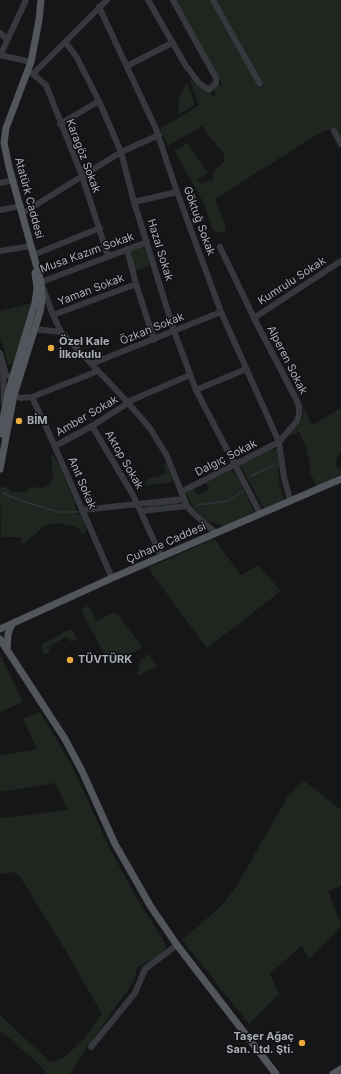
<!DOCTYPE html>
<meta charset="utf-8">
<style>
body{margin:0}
canvas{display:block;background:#161618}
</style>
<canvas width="341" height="1074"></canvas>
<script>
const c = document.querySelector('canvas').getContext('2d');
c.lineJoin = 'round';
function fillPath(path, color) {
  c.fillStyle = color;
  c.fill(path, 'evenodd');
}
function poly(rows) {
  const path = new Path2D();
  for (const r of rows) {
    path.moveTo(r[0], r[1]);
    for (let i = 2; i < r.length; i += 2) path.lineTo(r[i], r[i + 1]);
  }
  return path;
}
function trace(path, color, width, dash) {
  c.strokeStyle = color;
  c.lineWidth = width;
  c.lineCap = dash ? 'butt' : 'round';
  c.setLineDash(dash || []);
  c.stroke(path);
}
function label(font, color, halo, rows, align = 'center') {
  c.font = font + ' Inter,sans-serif';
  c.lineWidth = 3;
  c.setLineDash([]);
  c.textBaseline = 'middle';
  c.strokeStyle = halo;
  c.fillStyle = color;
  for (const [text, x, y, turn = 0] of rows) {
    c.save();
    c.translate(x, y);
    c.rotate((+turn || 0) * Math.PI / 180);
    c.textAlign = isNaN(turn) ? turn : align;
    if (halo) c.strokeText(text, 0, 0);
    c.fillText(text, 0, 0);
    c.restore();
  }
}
fillPath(poly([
 [175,0,210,0,259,88,264,87,264,85,216,0,341,0,341,137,337,130,334,129,321,132,215,199,226,228,225,231,223,233,215,231,212,228,203,202,175,151,187,143,208,173,197,180,201,184,213,180,213,171,224,162,225,159,223,153,202,126,168,146,160,129,199,105,189,78,213,96,216,95,213,88,217,85,223,86],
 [187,83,195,105,178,115,179,101,181,93],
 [143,246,146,250,150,266,135,271,130,250],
 [32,303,13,364,8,364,4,349,0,340,0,311],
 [277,355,312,425,341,408,341,453,338,455,335,464,336,467,338,469,341,468,341,474,318,486,316,485,309,470,311,468,305,444,299,432,287,436,298,426,303,417,303,411],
 [270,449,278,450,280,468,278,468,280,488,284,499,264,509,240,465],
 [52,454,54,456,58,463,75,503,77,514,83,514,86,528,86,533,81,534,79,529,76,526,66,525,60,523,49,524,42,527,35,535,27,540,27,543,22,544,21,538,20,537,1,537,0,488,3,486,13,492,26,492,30,487,43,488,48,486,53,480,51,457,51,455],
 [166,463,173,482,146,486,145,481,154,476,156,478,166,473,163,464],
 [232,470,238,478,254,512,224,526,203,519,193,507,186,493,194,489,198,495,209,489,206,483],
 [214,539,241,575,258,565,281,591,207,648,148,568],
 [87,604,97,621,115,612,141,645,141,649,109,663,81,610],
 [68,630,72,630,77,639,71,642,67,636,48,647,50,651,46,655,44,654,41,645],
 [0,654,23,702,0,712],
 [149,654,157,666,137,676,140,666,140,660],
 [40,712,71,764,111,851,140,904,165,943,166,948,158,957,137,967,134,981,77,1062,70,1074,47,1074,41,1066,0,1030,0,1015,50,1062,64,1058,84,1039,102,1014,66,951,19,875,13,872,0,874,0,818,68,810,55,783,0,792,0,756,37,749,23,719],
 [304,781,341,810,341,886,328,891,341,926,309,959,302,945,270,974,279,994,249,1024,182,940,220,907,230,895,239,882,288,796]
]), '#1e261f');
trace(poly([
 [251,476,274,465],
 [3,493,19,500,59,512,79,512],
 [198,505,228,501,244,490],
 [147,506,178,503]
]), '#2d353b', 1.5);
trace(poly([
 [148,0,186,66,199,83,209,90,216,83,216,78,173,0],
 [213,0,260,84],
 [99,7,156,129,177,192,221,312,279,442,284,477,290,500],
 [0,33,7,39],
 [65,42,76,56,99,101,121,152,134,202,174,331,196,390,260,513],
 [0,55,31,62],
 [0,56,26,0],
 [127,66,172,43],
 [29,71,46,85,82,176,108,256],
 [33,74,107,0],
 [60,124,99,101],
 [334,131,341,144],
 [0,183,13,180],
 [134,202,177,192],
 [0,210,21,206],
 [23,213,121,152,159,135],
 [127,249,136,284,154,340],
 [0,251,31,246],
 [33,255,100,228],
 [38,279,41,282,147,242],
 [42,285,53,315,61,332,121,395,149,427,166,454,187,506,193,513,216,533],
 [53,315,136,284],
 [254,318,341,261],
 [34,329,61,332],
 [0,353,6,375,16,380],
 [91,364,221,312],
 [3,365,4,403],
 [196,390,246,369],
 [11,394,21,398,32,397,98,371],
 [32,397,48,431,112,578],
 [127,402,190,375],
 [92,426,133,495,161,556],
 [55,446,92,426,128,403],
 [181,492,279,442,297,421,299,414,299,407,297,401,254,318,220,247],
 [82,510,184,499],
 [141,511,187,506],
 [91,1047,135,993,145,969,177,945]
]), '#37383d', 6);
trace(poly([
 [0,434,8,393,35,303,37,288,35,273],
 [0,469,14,395,40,312,42,299,41,282,9,167,4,143,6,128,31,62,39,20,41,0],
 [0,629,112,578,341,479],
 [0,639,65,739,82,771,115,844,151,907,177,945,276,1074],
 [7,650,8,634,12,624],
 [333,1074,341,1069]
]), '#53555c', 7);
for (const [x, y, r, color] of [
 [51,348,4,"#ebaa3b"],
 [19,421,4,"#ebaa3b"],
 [70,660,4,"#ebaa3b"],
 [302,1043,4,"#ebaa3b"]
]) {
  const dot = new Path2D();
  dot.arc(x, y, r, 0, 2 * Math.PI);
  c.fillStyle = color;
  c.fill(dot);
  trace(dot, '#111113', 1.5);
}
label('11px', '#a9aeb7', '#111113', [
 ["Karagöz Sokak",83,156,69],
 ["Atatürk Caddesi",29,198,75],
 ["Göktuğ Sokak",199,221,70],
 ["Hazal Sokak",160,250,73],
 ["Musa Kazım Sokak",87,253,-20],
 ["Kumrulu Sokak",292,281,-33],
 ["Yaman Sokak",91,290,-21],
 ["Özkan Sokak",152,329,-22],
 ["Alperen Sokak",287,360,63],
 ["Amber Sokak",87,416,-30],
 ["Dalgıç Sokak",226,458,-27],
 ["Aktop Sokak",124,460,60],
 ["Anıt Sokak",82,483,67],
 ["Çuhane Caddesi",166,543,-24]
]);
label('bold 11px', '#a9aeb7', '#111113', [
 ["Özel Kale",59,342],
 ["İlkokulu",59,355],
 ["BİM",27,421],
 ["TÜVTÜRK",78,660],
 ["Taşer Ağaç",294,1037,"right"],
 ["San. Ltd. Şti.",294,1050,"right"]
], 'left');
</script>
